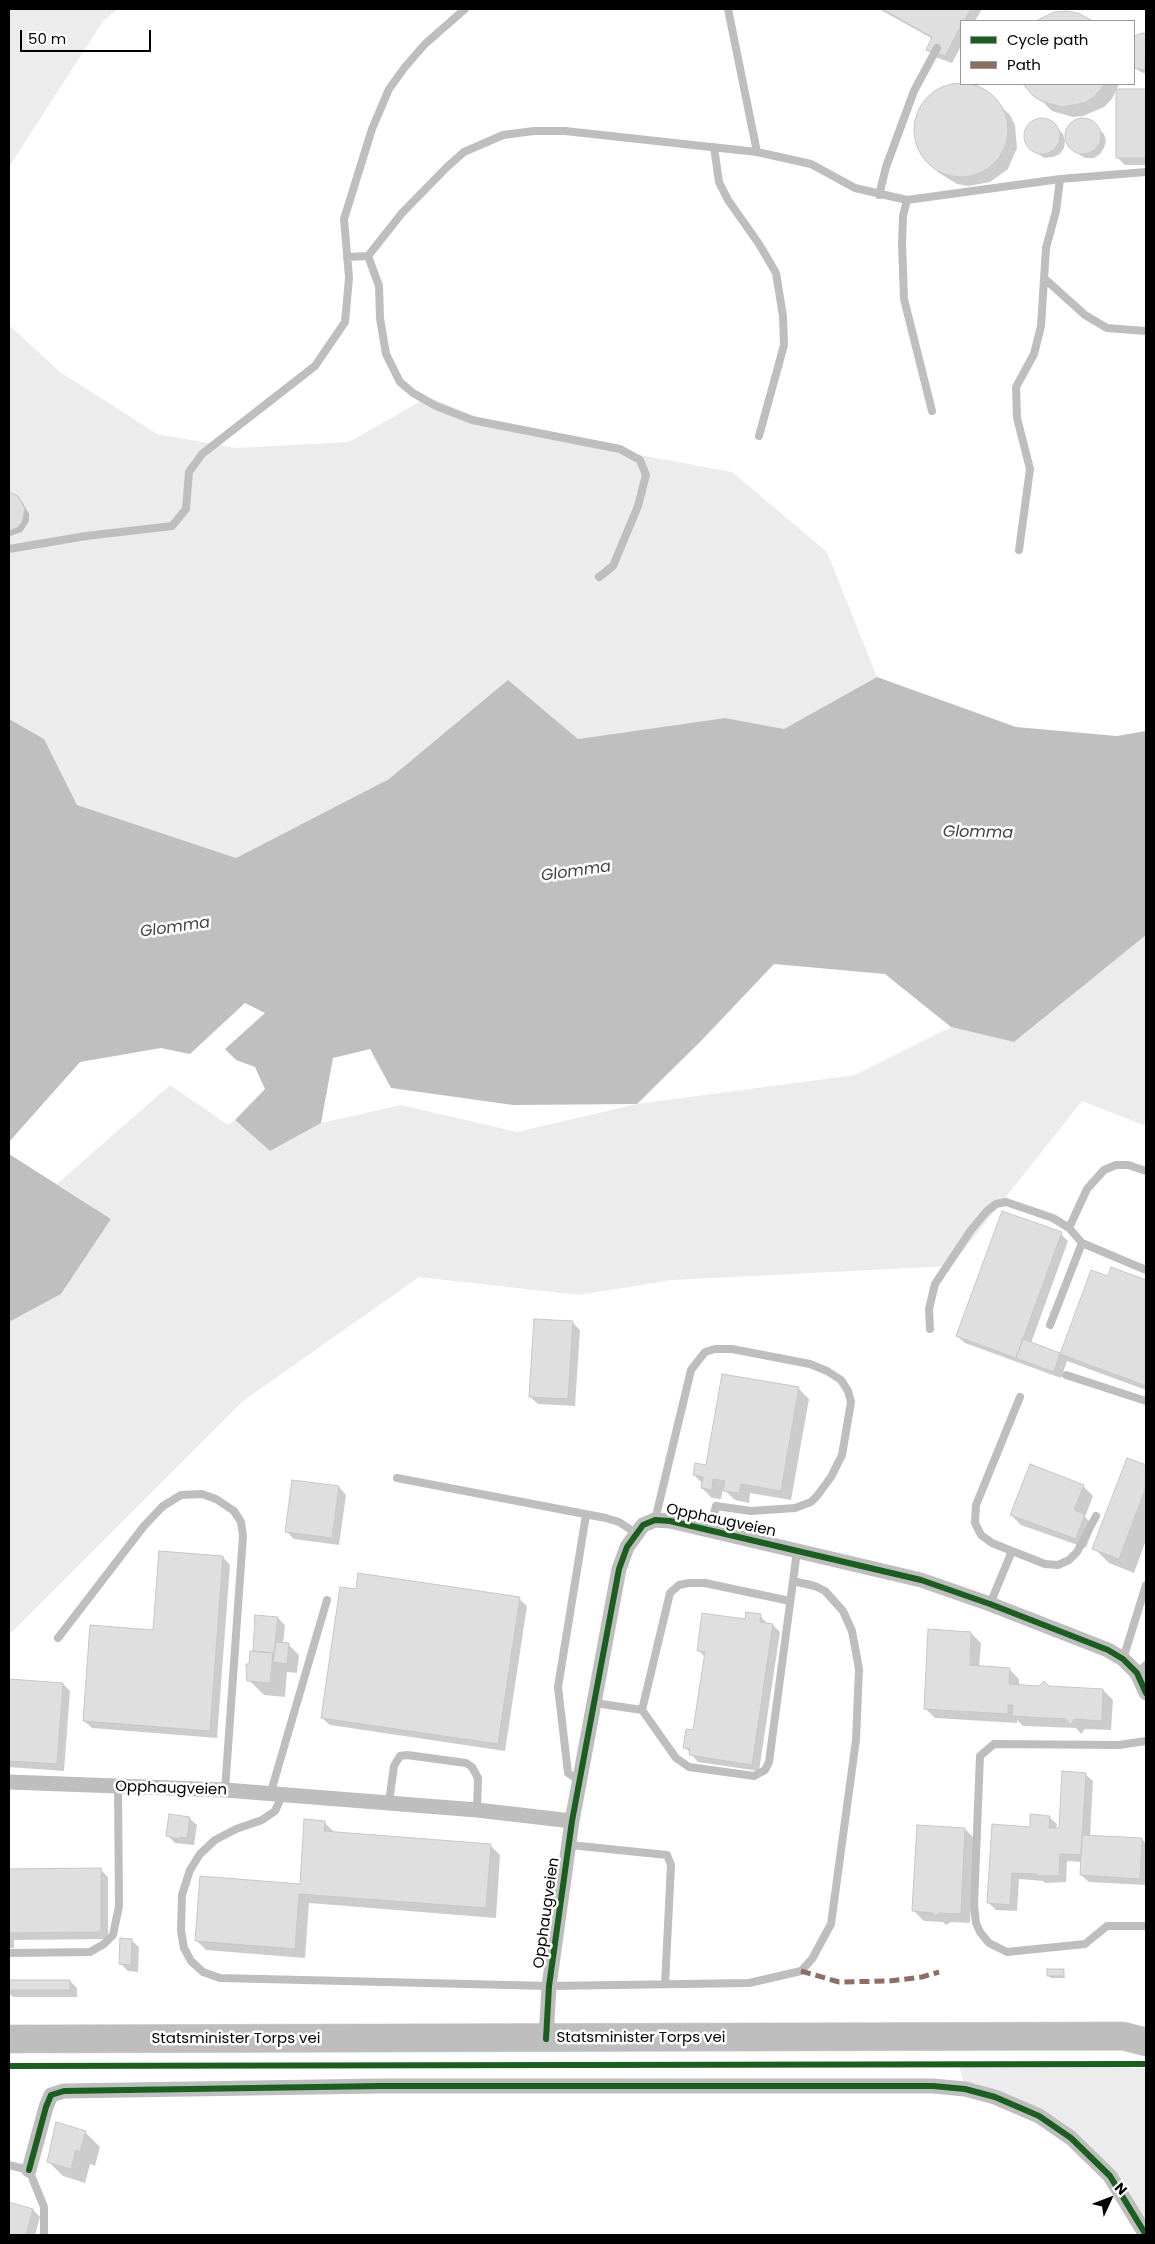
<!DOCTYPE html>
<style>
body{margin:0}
#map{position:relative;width:1155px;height:2244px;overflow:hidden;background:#fff;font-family:Poppins,sans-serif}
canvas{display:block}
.frame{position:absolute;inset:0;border:10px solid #000;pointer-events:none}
.legend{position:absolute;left:960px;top:20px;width:175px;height:65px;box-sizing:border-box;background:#fff;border:1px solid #999;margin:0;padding:6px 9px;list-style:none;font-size:15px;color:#000}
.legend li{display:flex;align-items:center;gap:10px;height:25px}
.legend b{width:25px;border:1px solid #999}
.north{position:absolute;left:1085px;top:2174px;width:50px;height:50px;-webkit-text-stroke:4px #fff;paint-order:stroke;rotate:47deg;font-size:14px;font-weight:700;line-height:20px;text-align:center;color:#000}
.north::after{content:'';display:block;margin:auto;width:18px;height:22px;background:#000;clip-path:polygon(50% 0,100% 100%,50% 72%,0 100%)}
.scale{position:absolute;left:20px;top:30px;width:131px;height:22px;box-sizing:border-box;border:2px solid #000;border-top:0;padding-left:6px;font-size:15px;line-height:18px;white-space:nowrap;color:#000;-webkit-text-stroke:4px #fff;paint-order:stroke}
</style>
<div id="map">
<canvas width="1155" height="2244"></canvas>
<div class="frame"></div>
<ul class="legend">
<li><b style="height:6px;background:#1b5e20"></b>Cycle path</li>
<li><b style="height:6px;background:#8d6e63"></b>Path</li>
</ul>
<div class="north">N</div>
<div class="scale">50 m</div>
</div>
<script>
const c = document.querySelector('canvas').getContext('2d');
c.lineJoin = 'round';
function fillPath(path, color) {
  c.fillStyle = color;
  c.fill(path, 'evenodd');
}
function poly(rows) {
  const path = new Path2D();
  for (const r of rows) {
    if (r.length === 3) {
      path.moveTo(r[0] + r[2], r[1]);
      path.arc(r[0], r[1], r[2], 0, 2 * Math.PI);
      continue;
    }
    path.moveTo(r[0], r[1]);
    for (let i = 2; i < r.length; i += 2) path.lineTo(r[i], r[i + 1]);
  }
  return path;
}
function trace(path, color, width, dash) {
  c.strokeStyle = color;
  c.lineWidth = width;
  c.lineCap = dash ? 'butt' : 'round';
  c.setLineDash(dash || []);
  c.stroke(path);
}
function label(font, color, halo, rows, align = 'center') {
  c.font = font + ' Poppins,sans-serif';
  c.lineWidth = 5;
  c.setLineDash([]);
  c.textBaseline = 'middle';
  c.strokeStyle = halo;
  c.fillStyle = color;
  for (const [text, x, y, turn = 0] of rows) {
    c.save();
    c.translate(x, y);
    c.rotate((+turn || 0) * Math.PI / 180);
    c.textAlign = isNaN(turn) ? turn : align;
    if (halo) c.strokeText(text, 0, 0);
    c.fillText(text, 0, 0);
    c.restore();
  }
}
fillPath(poly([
 [9,9,118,9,103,21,9,167],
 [9,325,60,372,157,434,236,448,349,442,428,397,502,427,568,442,732,472,827,552,877,677,784,729,725,718,578,739,508,681,389,779,236,858,77,805,44,739,9,719],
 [1146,935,1146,1126,1082,1101,951,1266,672,1280,579,1295,419,1277,243,1401,9,1635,9,1322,61,1294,111,1219,57,1184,170,1085,228,1125,235,1120,270,1151,321,1123,401,1105,517,1132,637,1104,855,1075,951,1027,1014,1042],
 [959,2064,1146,2068,1146,2235,1071,2138,965,2089]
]), '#ececec');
fillPath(poly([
 [877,677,1016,727,1117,736,1146,731,1146,935,1014,1042,951,1027,885,974,774,964,701,1041,637,1104,513,1105,391,1088,370,1049,333,1058,321,1123,270,1151,235,1120,265,1089,255,1067,236,1060,225,1049,265,1013,245,1003,190,1054,161,1048,80,1062,9,1142,9,719,44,739,77,805,236,858,389,779,508,680,578,739,725,718,784,729],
 [9,1154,111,1219,61,1294,9,1322]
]), '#bfbfbf');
fillPath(poly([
 [879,9,982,9,975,21,961,21,961,46,952,63,935,57,928,50,933,39],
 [1043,18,1088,19,1091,21,1038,21],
 [1136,36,1146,36,1146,74,1139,71,1134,67,1134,38],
 [952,84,973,85,983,89,1010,115,1015,125,1017,148,1008,169,990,182,968,186,957,184,939,173,928,162,917,143,915,122,924,102,941,88],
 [1025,84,1119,84,1112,99,1104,107,1083,116,1073,117,1052,111],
 [1117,90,1146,90,1146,165,1125,165,1117,157],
 [1036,120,1049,120,1063,134,1065,141,1064,148,1060,154,1053,157,1044,158,1033,150,1026,139,1027,128],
 [1076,120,1089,120,1104,134,1106,141,1104,148,1100,154,1094,158,1085,158,1074,151,1066,139,1067,128],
 [9,494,18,498,23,503,29,514,29,521,22,532,10,536],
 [1061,1234,1068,1241,1031,1343,1061,1354,1109,1278,1112,1269,1146,1281,1146,1390,1067,1361,1061,1378,965,1343,957,1336],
 [572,1322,580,1330,575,1406,538,1404,530,1397],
 [723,1375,799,1389,809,1399,791,1500,750,1493,749,1503,735,1500,723,1489,721,1499,712,1498,702,1488,703,1484,694,1475,707,1466],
 [1128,1459,1146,1466,1146,1540,1134,1573,1109,1563,1094,1548],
 [1083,1486,1093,1496,1085,1517,1094,1526,1086,1548,1021,1525,1011,1515],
 [339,1487,346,1495,339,1545,294,1539,286,1531],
 [223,1557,230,1565,217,1738,92,1728,84,1721,154,1631],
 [519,1599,527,1606,505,1751,330,1725,322,1718],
 [760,1616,768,1624,773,1625,780,1632,759,1771,698,1762,685,1747,694,1731,705,1657,698,1650,746,1621],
 [278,1618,285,1625,283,1644,289,1645,299,1655,297,1673,287,1672,285,1697,264,1695,249,1680,250,1666,256,1653,254,1651],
 [971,1633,981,1643,979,1667,1009,1669,1019,1679,1019,1686,1103,1690,1113,1700,1111,1730,1085,1729,1081,1734,1076,1728,1023,1726,1017,1720,1017,1723,935,1718,925,1708],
 [9,1680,63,1684,70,1691,64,1771,9,1767],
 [1085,1774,1093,1781,1090,1836,1142,1839,1146,1844,1146,1885,1089,1882,1081,1875,1082,1862,1067,1861,1066,1882,1045,1883,1043,1881,1019,1879,1017,1911,996,1910,989,1903,1031,1828,1049,1817,1057,1824,1056,1829,1060,1830],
 [189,1818,197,1825,194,1845,175,1843,167,1835],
 [324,1822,334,1832,490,1845,500,1855,496,1918,309,1903,305,1958,206,1950,196,1940,301,1886],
 [965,1829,975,1839,970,1923,951,1922,946,1925,943,1922,924,1921,914,1911],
 [100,1869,108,1877,108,1939,14,1940,14,1948,9,1948,9,1870],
 [131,1940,139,1947,138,1972,128,1971,121,1964],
 [1063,1970,1065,1978,1051,1978,1049,1976],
 [9,1981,70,1981,77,1988,77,1997,13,1997,9,1993],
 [85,2132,100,2147,95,2166,90,2164,85,2183,63,2176,48,2161],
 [9,2203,33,2210,40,2217,35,2235,9,2235]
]), '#0003');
const building = poly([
 [882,9,971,9,964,21,961,21,961,26,945,56,926,50,932,37,882,9],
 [1066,11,1078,13,1093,21,1036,21,1054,12,1066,11],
 [1143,33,1146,34,1145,70,1134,68,1134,36,1143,33],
 [961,130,47],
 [1023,84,1105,84,1094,97,1084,103,1062,107,1041,101,1032,95,1023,84],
 [1116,89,1146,89,1146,158,1116,158,1116,89],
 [1083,136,18],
 [1042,136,18],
 [9,492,18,496,25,509,22,522,18,527,9,531,9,492],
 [1002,1211,1062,1232,1016,1358,956,1336,1002,1211],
 [1111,1267,1146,1280,1146,1386,1060,1354,1091,1270,1108,1276,1111,1267],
 [534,1319,573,1321,568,1399,529,1397,534,1319],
 [1023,1339,1060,1353,1054,1372,1016,1358,1023,1339],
 [722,1374,799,1387,781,1491,741,1484,739,1493,723,1491,725,1481,713,1479,712,1490,701,1488,703,1477,693,1475,695,1463,706,1465,722,1374],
 [1127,1458,1146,1465,1146,1487,1119,1559,1092,1549,1127,1458],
 [1030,1464,1084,1485,1074,1510,1085,1514,1076,1539,1010,1515,1030,1464],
 [292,1480,339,1486,332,1538,285,1532,292,1480],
 [159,1551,223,1556,210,1731,83,1721,90,1625,153,1630,159,1551],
 [358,1573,520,1597,498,1744,321,1718,340,1587,356,1589,358,1573],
 [746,1612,761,1614,760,1622,773,1624,752,1765,689,1755,690,1749,683,1748,686,1729,693,1730,705,1652,697,1651,702,1613,745,1619,746,1612],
 [255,1615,278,1617,273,1661,273,1653,253,1651,255,1615],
 [928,1629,971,1632,970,1665,1010,1668,1009,1684,1039,1686,1044,1681,1049,1686,1103,1689,1102,1721,1075,1719,1070,1725,1066,1719,1012,1716,1013,1705,1008,1705,1008,1714,924,1709,928,1629],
 [276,1642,289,1643,287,1664,273,1662,276,1642],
 [250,1651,273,1653,270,1683,247,1681,246,1664,249,1664,250,1651],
 [9,1679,63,1683,57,1764,9,1761,9,1679],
 [1062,1771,1086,1773,1081,1855,1060,1854,1059,1876,1037,1876,1037,1874,1012,1873,1010,1905,987,1903,992,1824,1030,1827,1030,1814,1050,1816,1049,1828,1059,1828,1062,1771],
 [169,1814,190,1817,187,1838,180,1837,179,1839,166,1836,169,1814],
 [304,1819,325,1821,324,1831,491,1844,486,1908,299,1894,295,1949,195,1941,200,1876,300,1884,304,1819],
 [917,1825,965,1828,961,1914,940,1913,935,1916,933,1913,912,1911,917,1825],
 [1082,1835,1142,1838,1140,1879,1080,1875,1082,1835],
 [101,1868,101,1932,9,1933,9,1869,101,1868],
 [120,1938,132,1939,131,1965,119,1964,120,1938],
 [1047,1969,1064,1969,1064,1976,1047,1976,1047,1969],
 [9,1980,70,1980,70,1990,9,1990,9,1980],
 [56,2122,86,2131,80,2152,76,2150,71,2169,47,2162,56,2122],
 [9,2202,33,2209,26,2235,9,2235,9,2202]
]);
fillPath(building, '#dfdfdf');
trace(building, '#c7c7c7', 1);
const highway = poly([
 [9,2039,1123,2036,1146,2042]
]);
trace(highway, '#dbdbdb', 29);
trace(poly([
 [728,9,757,152],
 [714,147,719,182,728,200,759,244,776,273,783,316,784,345,759,436],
 [879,195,886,167,914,91,937,48],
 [907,200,903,216,902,243,904,299,932,411],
 [368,256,379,286,380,318,386,354,400,382,413,393,436,406,472,420,620,449,640,460,646,475,638,506,613,566,599,577],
 [347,257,368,256,402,213,447,167,464,152,503,135,534,131,565,131,757,152,811,164,855,188,907,200,1060,179,1146,172],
 [1045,279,1085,315,1107,328,1146,331],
 [9,549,86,536,172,526,186,509,189,472,202,454,315,366,345,322,349,278,344,219,372,129,389,89,405,67,425,44,465,9],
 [1019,550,1030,469,1017,418,1016,387,1034,354,1041,326,1046,248,1056,211,1060,179],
 [1069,1228,1087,1189,1104,1170,1116,1165,1128,1165,1146,1171],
 [1050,1325,1082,1243],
 [930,1329,929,1309,935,1284,971,1230,987,1211,996,1204,1006,1202,1053,1218,1069,1228,1082,1243,1146,1270],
 [1066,1375,1146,1401],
 [1020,1397,976,1505,975,1523,981,1535,992,1543,1012,1551,1045,1564,1058,1565,1069,1560,1077,1552,1096,1516],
 [397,1478,606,1518,619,1522,636,1533],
 [655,1520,691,1370,705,1352,715,1349,732,1349,810,1364,827,1371,841,1380,848,1391,851,1402,842,1455,831,1477,817,1496,811,1502,795,1508,751,1511,716,1506,710,1531],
 [990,1604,1012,1551],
 [58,1638,144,1526,163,1506,181,1495,202,1494,216,1499,234,1511,241,1522,243,1536,225,1790],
 [1123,1659,1146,1585],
 [1137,1673,1146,1665],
 [595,1703,642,1710,670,1593,679,1585,689,1583,705,1583,790,1601],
 [642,1710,676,1758,689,1767,754,1776,765,1770,769,1762,797,1551],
 [1146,1741,1119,1745,994,1744,980,1756,974,1905,976,1923,980,1932,989,1943,1007,1952,1085,1944,1107,1926,1146,1926],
 [580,1781,568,1773,558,1687,586,1515],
 [270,1795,327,1600],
 [282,1796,275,1811,262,1820,236,1829,215,1840,200,1854,190,1870,182,1895,181,1931,184,1948,191,1961,203,1972,220,1978,549,1986,749,1983,801,1971,812,1959,831,1924,856,1740,859,1669,852,1631,843,1611,825,1591,815,1586,793,1581],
 [389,1802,394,1766,400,1756,407,1755,466,1763,472,1767,478,1778,477,1810],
 [570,1845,667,1855,671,1865,665,1984],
 [9,1953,90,1952,104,1944,113,1935,119,1906,118,1787],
 [9,2165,29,2170,44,2207,44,2235]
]), '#bebebe', 8);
trace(poly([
 [9,1782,225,1790,477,1810,572,1821],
 [546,2039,549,1986,572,1821,619,1569,627,1547,643,1525,655,1520,670,1521,921,1580,990,1604,1108,1650,1123,1659,1137,1673,1146,1693],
 [29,2170,46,2107,51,2095,64,2091,379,2086,933,2086,965,2089,995,2097,1039,2116,1071,2138,1110,2176,1146,2235]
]), '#bebebe', 15);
trace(highway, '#bebebe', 28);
trace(poly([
 [801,1971,839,1982,889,1981,922,1977,939,1972]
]), '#8d6e63', 5, [10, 5]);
trace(poly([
 [546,2039,549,1986,572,1821,619,1569,627,1547,643,1525,655,1520,670,1521,921,1580,990,1604,1108,1650,1123,1659,1137,1673,1146,1693],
 [9,2066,1146,2064],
 [29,2170,46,2107,51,2095,64,2091,379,2086,933,2086,965,2089,995,2097,1039,2116,1071,2138,1110,2176,1146,2235]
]), '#1b5e20', 6);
label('15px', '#000', '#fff', [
 ["Opphaugveien",721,1521,12],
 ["Opphaugveien",171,1789,2],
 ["Opphaugveien",547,1913,-82],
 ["Statsminister Torps vei",641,2038],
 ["Statsminister Torps vei",236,2039]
]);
label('italic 16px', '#444', '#fff', [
 ["Glomma",978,833,1],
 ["Glomma",576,872,-8],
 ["Glomma",175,928,-8]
]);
</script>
